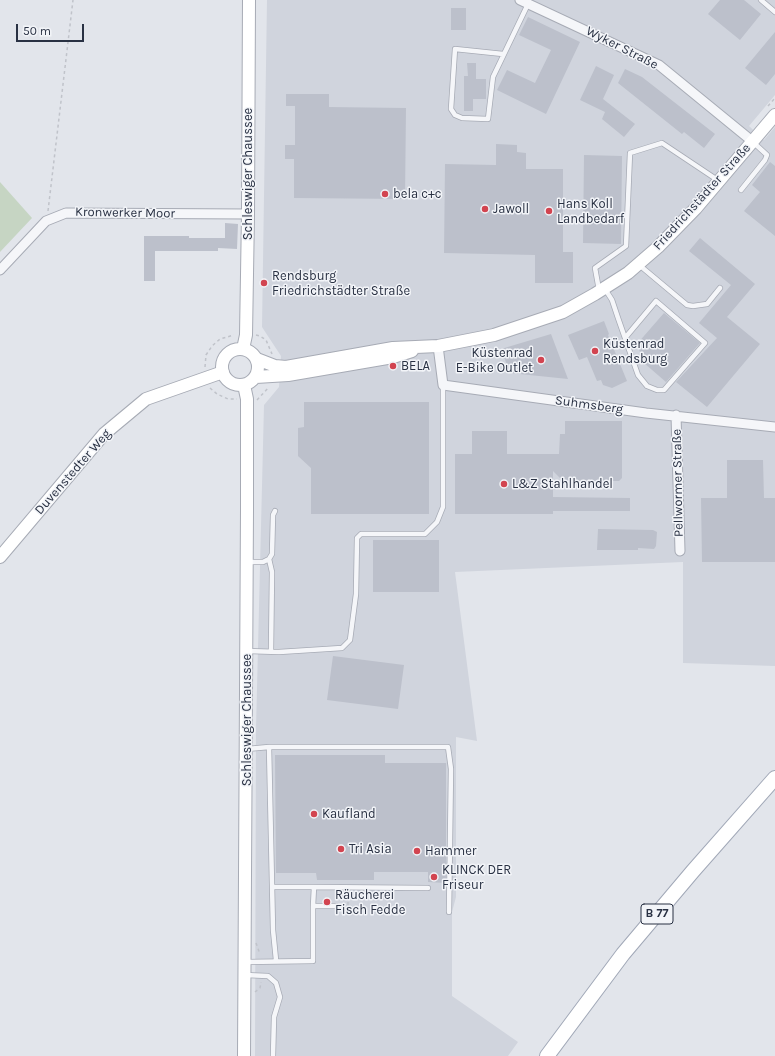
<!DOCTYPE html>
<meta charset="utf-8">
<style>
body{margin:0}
#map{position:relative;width:775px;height:1056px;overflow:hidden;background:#e2e5eb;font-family:Karla,sans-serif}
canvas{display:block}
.scale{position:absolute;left:16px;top:24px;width:68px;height:18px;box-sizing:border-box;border:2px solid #293143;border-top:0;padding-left:5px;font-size:12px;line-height:14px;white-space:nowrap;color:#293143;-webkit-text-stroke:3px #f2f4f8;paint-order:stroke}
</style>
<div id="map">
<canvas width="775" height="1056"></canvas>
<div class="scale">50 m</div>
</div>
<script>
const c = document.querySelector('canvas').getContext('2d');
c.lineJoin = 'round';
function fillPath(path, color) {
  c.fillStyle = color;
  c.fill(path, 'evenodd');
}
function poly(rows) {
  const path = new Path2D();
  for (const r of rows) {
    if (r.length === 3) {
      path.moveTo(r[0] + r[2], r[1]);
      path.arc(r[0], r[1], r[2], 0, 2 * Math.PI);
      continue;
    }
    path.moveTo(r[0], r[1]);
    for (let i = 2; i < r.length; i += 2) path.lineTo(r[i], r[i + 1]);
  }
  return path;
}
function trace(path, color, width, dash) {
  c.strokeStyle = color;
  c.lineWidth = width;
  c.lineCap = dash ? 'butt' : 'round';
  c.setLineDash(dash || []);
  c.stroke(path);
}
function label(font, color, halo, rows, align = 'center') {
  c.font = font + ' Karla,sans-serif';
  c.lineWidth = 3;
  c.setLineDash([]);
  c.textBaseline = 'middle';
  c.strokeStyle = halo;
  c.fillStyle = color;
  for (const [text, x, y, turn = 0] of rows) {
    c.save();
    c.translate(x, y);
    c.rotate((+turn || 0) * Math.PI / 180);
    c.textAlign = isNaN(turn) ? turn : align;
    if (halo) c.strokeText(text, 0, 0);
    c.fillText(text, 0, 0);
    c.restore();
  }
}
fillPath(poly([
 [267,0,775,0,775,95,749,126,764,140,775,127,775,666,683,663,683,562,455,572,477,741,456,737,456,897,452,912,452,996,518,1042,508,1056,255,1056,256,729,264,405,279,387,281,356,262,327]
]), '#d0d4dd');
fillPath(poly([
 [0,182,32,218,0,252]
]), '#c6d5c3');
fillPath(poly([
 [720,0,744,0,761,14,740,40,708,14],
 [451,8,466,8,466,30,451,30],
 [528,17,580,42,546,114,497,90,507,70,535,83,551,50,519,35],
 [775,32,775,74,766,85,745,68],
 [467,63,476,63,476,79,486,79,486,99,473,99,473,111,464,111,464,76,468,76],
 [596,66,614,75,603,99,635,124,624,137,602,119,605,112,580,100],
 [625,69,642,77,715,134,704,148,684,132,682,134,618,83],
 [286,94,329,94,329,107,406,108,405,199,294,198,294,159,285,159,285,145,295,145,295,106,286,106],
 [496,144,517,145,517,152,526,153,526,169,563,169,563,252,573,252,573,283,535,283,535,255,444,253,445,164,496,165],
 [584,155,622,156,621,244,583,243],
 [770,162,775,166,775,236,744,211,760,192,752,185],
 [225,223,238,224,237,249,218,248,218,251,155,251,155,281,144,281,144,236,189,236,189,238,225,238],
 [700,238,755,284,727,317,760,344,707,407,676,382,717,338,699,323,731,285,689,251],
 [664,313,700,343,666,382,644,363,637,344],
 [604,321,609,334,608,335,627,381,612,388,603,385,601,380,597,381,587,357,579,360,568,335],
 [551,334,568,379,510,373,501,349],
 [304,402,429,402,429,514,311,514,311,468,298,456,298,428,304,427],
 [565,421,622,421,622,478,619,481,563,481,553,471,553,497,630,498,630,511,553,511,553,514,455,514,455,454,472,454,472,431,507,431,507,454,559,454,560,434,565,434],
 [727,460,763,460,764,498,775,498,775,562,702,562,701,498,727,498],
 [598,529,653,530,657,532,656,546,654,549,638,548,638,550,597,550],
 [373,540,439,540,439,592,373,592],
 [333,656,404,665,398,709,327,700],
 [275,755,385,755,385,763,446,763,446,883,428,882,428,872,374,872,374,880,317,880,316,873,276,873]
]), '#bcc0cb');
const lane = poly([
 [761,0,775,12],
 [503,54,455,49,451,109,455,115,462,118,488,119,493,77,528,4],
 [741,190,765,160,767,155,754,143],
 [638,264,687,305,693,306,707,304,720,288],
 [605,289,612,300,618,318,625,338,638,375,647,386,657,390,664,390,705,343,656,301,625,338],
 [599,290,595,268,626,246,630,153,662,143,719,181],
 [269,559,272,572,271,651],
 [247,562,263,562,269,559,272,554,273,515,275,511],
 [247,651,279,652,342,648,350,640,356,594,357,538,361,534,425,534,437,522,443,507,443,385],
 [269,747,448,747,451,769,449,912],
 [247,749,269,747,273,930,276,960],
 [272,887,314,887,313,906],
 [314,887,428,888],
 [245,962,313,961,313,906,336,906],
 [245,975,268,976,276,983,280,997,274,1017,273,1056]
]);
const street = poly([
 [520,0,659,65,752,141],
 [0,270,46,221,66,213,248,214],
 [438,346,443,385,646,413,775,427],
 [676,415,680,551]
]);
const secondary = poly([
 [240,367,18],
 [243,349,246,335,248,214,249,0],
 [257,359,275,366,286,367,393,348,438,346,494,335,563,312,595,294,628,273,658,247,696,208,775,115],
 [256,377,288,375,393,357,412,351],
 [244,385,247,399,247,510,244,1056],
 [0,557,104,434,146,399,223,372]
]);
const primary = poly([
 [547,1056,623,954,693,871,775,778]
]);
trace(lane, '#a7abb5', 6);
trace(street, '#a7abb5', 11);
trace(secondary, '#a7abb5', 14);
trace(primary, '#a1a8b7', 16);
trace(poly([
 [768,106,775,98],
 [48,211,73,0],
 [256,335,260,336,266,340,272,354],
 [205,367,206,355,212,346,220,339,234,335],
 [210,388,217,394,228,399,237,399],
 [257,400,269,387],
 [342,906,348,905,348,893],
 [256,943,260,954],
 [255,992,260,988,261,982]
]), '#c0c3ca', 1.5, [3, 3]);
trace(lane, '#f5f6f9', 4.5);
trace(street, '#f5f6f9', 9);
trace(secondary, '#fff', 12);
trace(primary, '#fff', 14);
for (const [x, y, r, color] of [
 [385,194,4,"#d24450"],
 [485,209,4,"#d24450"],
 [549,211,4,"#d24450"],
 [264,283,4,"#d24450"],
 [595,351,4,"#d24450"],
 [541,360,4,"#d24450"],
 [393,366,4,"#d24450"],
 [504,484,4,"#d24450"],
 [314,814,4,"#d24450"],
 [341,849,4,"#d24450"],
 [417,851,4,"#d24450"],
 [434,877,4,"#d24450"],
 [327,902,4,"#d24450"]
]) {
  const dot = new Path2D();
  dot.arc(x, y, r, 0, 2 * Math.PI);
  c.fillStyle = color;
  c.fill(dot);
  trace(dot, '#f2f4f8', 1.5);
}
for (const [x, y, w] of [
 [657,914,32]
]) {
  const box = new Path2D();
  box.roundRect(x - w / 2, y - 10, w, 20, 3);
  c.fillStyle = '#f2f4f8';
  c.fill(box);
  trace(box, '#293143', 1);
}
label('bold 12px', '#293143', null, [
 ["B 77",657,914]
]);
label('13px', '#293143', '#f2f4f8', [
 ["Wyker Straße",622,48,27],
 ["Schleswiger Chaussee",248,174,-90],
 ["Friedrichstädter Straße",702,197,-48],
 ["Kronwerker Moor",125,213,1],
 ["Suhmsberg",589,405,8],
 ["Duvenstedter Weg",73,472,-49],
 ["Pellwormer Straße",678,483,-91],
 ["Schleswiger Chaussee",247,720,-90]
]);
label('13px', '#293143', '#f2f4f8', [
 ["bela c+c",393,194],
 ["Hans Koll",557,204],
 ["Landbedarf",557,219],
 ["Jawoll",493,209],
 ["Rendsburg",272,276],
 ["Friedrichstädter Straße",272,291],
 ["Küstenrad",603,344],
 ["Rendsburg",603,359],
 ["Küstenrad",533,353,"right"],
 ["E-Bike Outlet",533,368,"right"],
 ["BELA",401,366],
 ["L&Z Stahlhandel",512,484],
 ["Kaufland",322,814],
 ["Tri Asia",349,849],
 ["Hammer",425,851],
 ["KLINCK DER",442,870],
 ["Friseur",442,885],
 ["Räucherei",335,895],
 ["Fisch Fedde",335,910]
], 'left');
</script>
